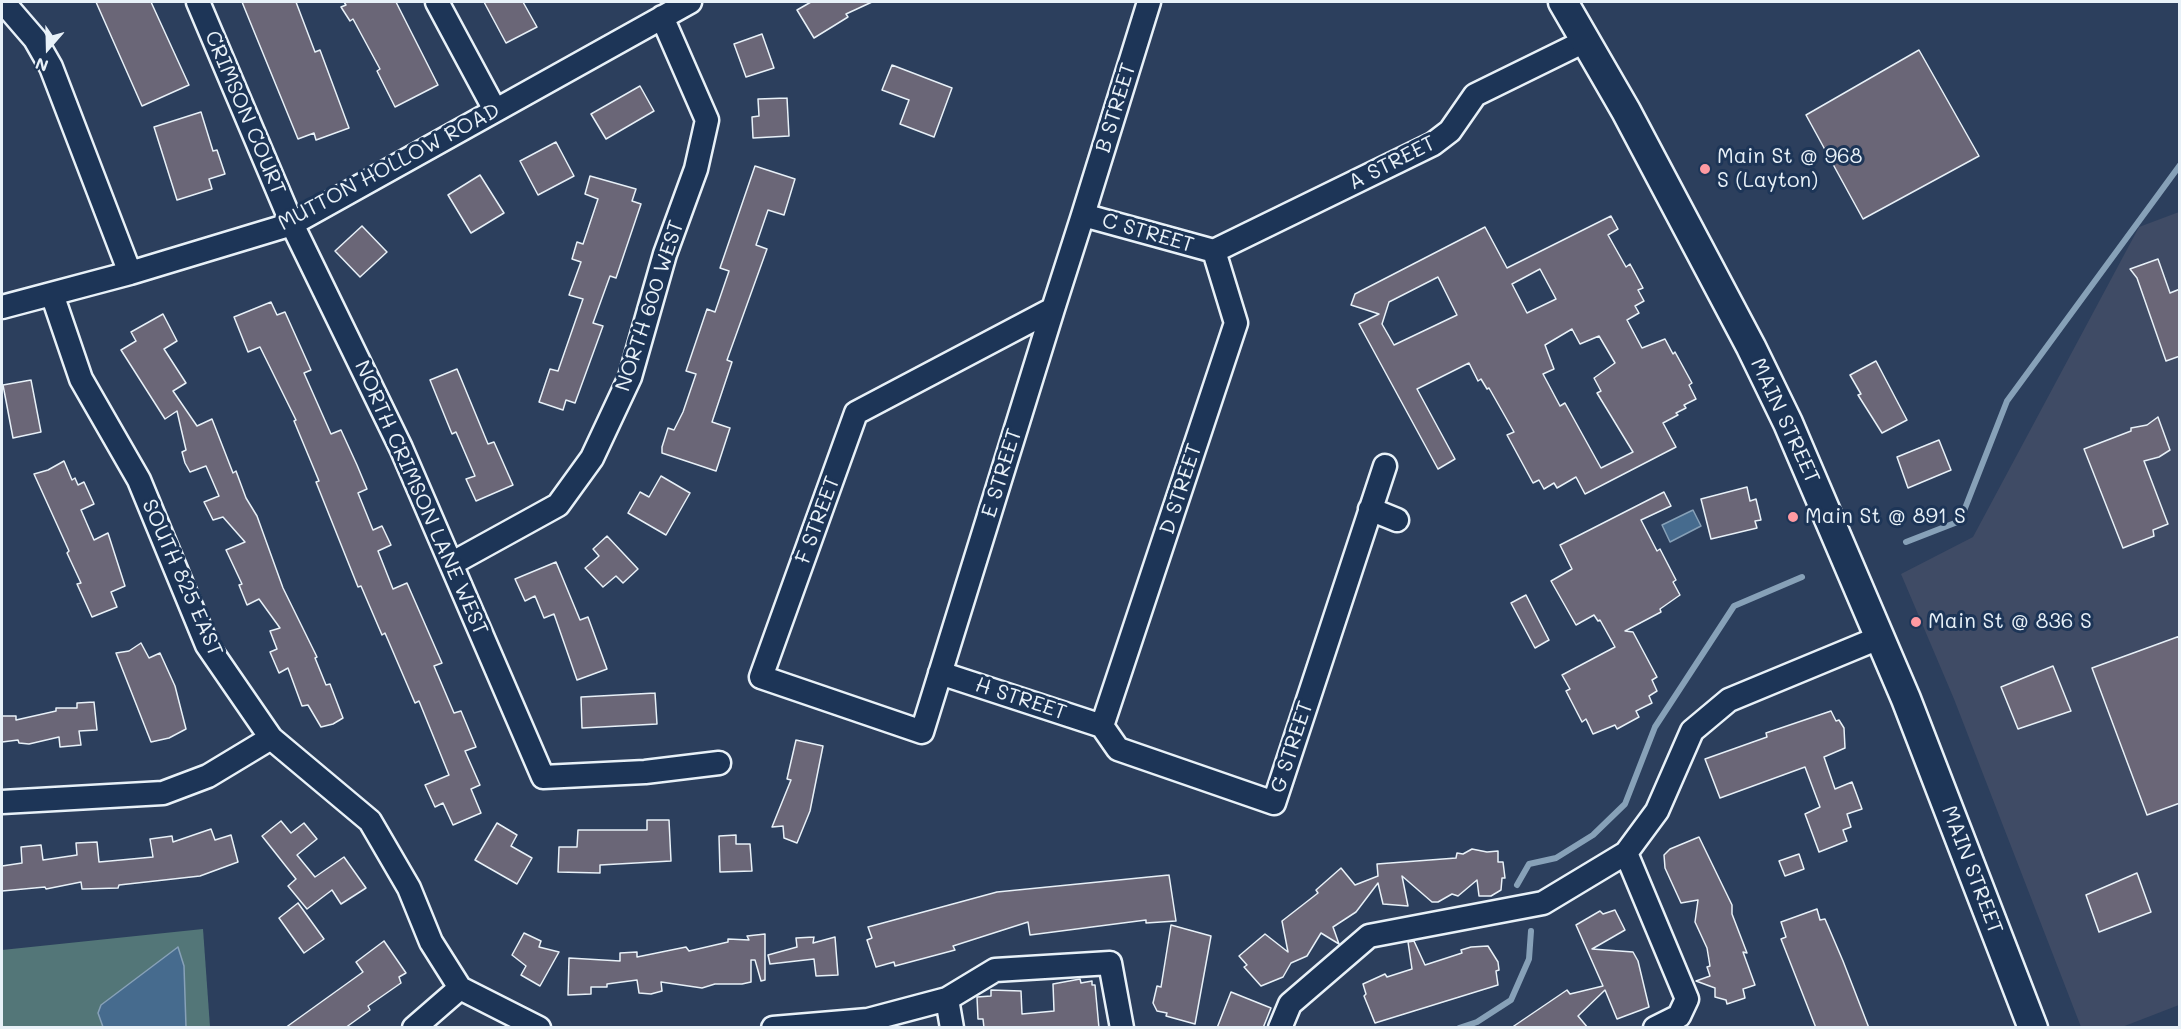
<!DOCTYPE html>
<style>
body{margin:0}
#map{position:relative;width:2181px;height:1029px;overflow:hidden;background:#2c3f5d;font-family:Mali,sans-serif}
canvas{display:block}
.frame{position:absolute;inset:0;border:3px solid #e8f1f8;pointer-events:none}
.north{position:absolute;left:18px;top:18px;width:60px;height:60px;-webkit-text-stroke:4px #1d3557;paint-order:stroke;rotate:200deg;font-size:16px;font-weight:700;line-height:24px;text-align:center;color:#e8f1f8}
.north::after{content:'';display:block;margin:auto;width:21px;height:27px;background:#e8f1f8;clip-path:polygon(50% 0,100% 100%,50% 72%,0 100%)}
</style>
<div id="map">
<canvas width="2181" height="1029"></canvas>
<div class="frame"></div>
<div class="north">N</div>
</div>
<script>
const c = document.querySelector('canvas').getContext('2d');
c.lineJoin = 'round';
function fillPath(path, color) {
  c.fillStyle = color;
  c.fill(path, 'evenodd');
}
function poly(rows) {
  const path = new Path2D();
  for (const r of rows) {
    path.moveTo(r[0], r[1]);
    for (let i = 2; i < r.length; i += 2) path.lineTo(r[i], r[i + 1]);
  }
  return path;
}
function trace(path, color, width, dash) {
  c.strokeStyle = color;
  c.lineWidth = width;
  c.lineCap = dash ? 'butt' : 'round';
  c.setLineDash(dash || []);
  c.stroke(path);
}
function label(font, color, halo, rows, align = 'center') {
  c.font = font + ' Mali,sans-serif';
  c.lineWidth = 6;
  c.setLineDash([]);
  c.textBaseline = 'middle';
  c.strokeStyle = halo;
  c.fillStyle = color;
  for (const [text, x, y, turn = 0] of rows) {
    c.save();
    c.translate(x, y);
    c.rotate((+turn || 0) * Math.PI / 180);
    c.textAlign = isNaN(turn) ? turn : align;
    if (halo) c.strokeText(text, 0, 0);
    c.fillText(text, 0, 0);
    c.restore();
  }
}
fillPath(poly([
 [2179,212,2179,1005,2122,1027,2081,1027,1954,699,1901,574,1973,537,2139,227]
]), '#3f4b65');
fillPath(poly([
 [203,929,210,1027,2,1027,2,950]
]), '#537678');
const water = poly([
 [1693,510,1701,526,1670,542,1662,525,1693,510],
 [178,947,184,966,186,1027,103,1027,98,1013,101,1005,178,947]
]);
fillPath(water, '#466b8e');
trace(water, '#87a1b8', 1.5);
trace(poly([
 [1906,542,1960,521,2007,401,2180,165],
 [1517,885,1529,864,1556,858,1593,835,1625,804,1655,727,1734,606,1802,577],
 [1459,1028,1477,1022,1511,1000,1529,959,1531,931]
]), '#87a1b8', 6);
const building = poly([
 [96,2,151,2,189,85,142,106,96,2],
 [242,2,296,2,315,52,320,50,349,128,316,140,314,133,298,139,242,2],
 [344,2,396,2,438,85,395,107,377,71,380,69,353,19,350,21,341,7,346,5,344,2],
 [484,2,523,2,537,27,506,43,484,2],
 [811,2,872,2,846,14,848,17,814,38,797,10,811,2],
 [762,34,774,68,746,77,734,44,762,34],
 [1919,50,1979,156,1863,219,1806,115,1919,50],
 [892,65,952,88,934,137,900,124,909,100,882,90,892,65],
 [640,86,654,111,606,139,591,114,640,86],
 [787,98,789,136,753,138,752,117,759,116,758,99,787,98],
 [201,112,213,151,217,150,225,174,209,179,212,189,177,200,154,127,201,112],
 [556,142,574,176,538,195,520,161,556,142],
 [755,166,795,179,784,215,768,210,756,245,767,249,727,360,732,362,712,422,730,428,716,471,662,453,662,447,668,428,674,430,683,412,696,374,686,371,707,309,715,312,729,271,720,268,755,166],
 [480,175,504,213,471,233,448,195,480,175],
 [590,176,636,189,632,201,641,204,616,278,610,276,593,323,603,326,575,403,566,400,563,410,539,402,550,369,558,371,583,299,569,295,581,262,572,259,577,242,583,244,598,199,585,194,590,176],
 [1611,216,1618,229,1608,235,1626,267,1630,264,1643,288,1638,290,1644,301,1635,306,1639,313,1627,320,1642,348,1665,339,1673,354,1675,352,1692,383,1689,385,1696,399,1684,405,1686,408,1676,413,1678,415,1663,423,1676,447,1585,494,1576,477,1557,488,1554,483,1544,489,1539,480,1533,483,1507,435,1514,432,1489,388,1487,389,1481,379,1478,381,1469,363,1417,389,1455,459,1438,469,1359,324,1379,314,1351,305,1355,294,1485,227,1507,268,1611,216],
 [1540,269,1556,299,1527,313,1512,284,1540,269],
 [1438,277,1457,315,1394,345,1382,324,1389,302,1438,277],
 [1572,329,1580,344,1599,336,1615,363,1594,378,1601,391,1597,393,1633,452,1601,468,1565,403,1560,406,1543,374,1554,369,1545,345,1572,329],
 [362,226,387,252,360,277,335,251,362,226],
 [2158,259,2170,293,2180,289,2180,356,2166,361,2137,278,2130,269,2158,259],
 [271,302,277,315,285,312,311,370,304,373,331,434,341,430,357,465,367,489,358,493,373,530,382,526,391,545,378,551,393,589,407,583,442,663,434,666,454,713,461,711,476,747,465,751,480,785,471,789,481,813,453,825,443,803,435,807,425,785,449,775,419,701,415,703,385,633,382,635,361,586,358,587,316,482,319,481,294,421,296,420,260,347,248,352,234,317,271,302],
 [163,314,177,341,164,349,186,383,173,391,197,426,212,419,233,473,236,471,246,498,257,516,283,588,317,657,315,658,326,685,330,684,343,718,333,724,321,727,308,705,302,706,288,668,279,673,270,652,277,649,270,631,280,628,259,599,247,605,239,585,242,584,226,550,245,542,223,517,213,520,204,502,219,496,206,466,190,472,185,463,182,452,186,450,177,411,165,419,121,350,136,341,131,332,163,314],
 [1876,361,1907,420,1882,433,1858,395,1861,394,1850,375,1876,361],
 [457,369,488,444,494,442,513,485,476,501,466,479,475,476,456,432,452,434,430,380,457,369],
 [31,380,41,432,13,438,3,385,31,380],
 [2158,417,2170,450,2159,457,2144,461,2168,524,2153,530,2154,536,2123,548,2084,449,2131,431,2131,428,2147,425,2158,417],
 [1939,440,1951,470,1908,488,1897,457,1939,440],
 [64,461,72,480,75,478,78,485,84,482,94,504,81,510,94,540,108,533,125,586,111,592,117,607,92,617,77,584,81,583,67,553,69,551,34,474,48,470,64,461],
 [661,476,690,493,666,535,628,513,640,492,649,497,661,476],
 [1747,487,1750,501,1756,499,1761,520,1755,521,1757,528,1711,539,1701,499,1747,487],
 [1664,492,1671,506,1641,520,1657,551,1660,549,1676,580,1673,582,1680,595,1660,609,1661,612,1625,631,1633,632,1657,677,1652,680,1657,691,1649,696,1652,703,1636,711,1639,717,1617,729,1615,725,1593,734,1586,719,1582,722,1566,691,1570,689,1562,675,1615,647,1600,620,1598,621,1594,615,1576,625,1551,581,1572,569,1560,545,1664,492],
 [607,536,638,569,623,583,616,576,603,587,585,568,599,556,593,549,607,536],
 [556,562,580,620,588,617,607,669,577,680,554,614,544,618,535,596,525,601,515,579,556,562],
 [1526,595,1549,640,1535,648,1511,603,1526,595],
 [2180,636,2180,803,2147,815,2092,668,2180,636],
 [141,643,149,658,160,653,175,686,186,729,169,738,151,742,116,653,129,651,141,643],
 [2053,666,2071,711,2018,729,2001,687,2053,666],
 [655,693,657,724,582,728,581,697,655,693],
 [94,702,97,730,79,731,81,745,60,747,59,737,29,744,19,743,18,740,2,742,2,716,16,716,16,720,56,711,56,708,77,708,77,703,94,702],
 [1831,711,1836,721,1839,720,1844,728,1845,748,1824,757,1835,789,1852,782,1862,809,1847,814,1851,827,1843,830,1847,841,1819,852,1805,814,1820,807,1805,767,1720,798,1705,759,1767,737,1766,733,1831,711],
 [796,740,823,746,810,811,797,843,784,838,783,826,772,827,791,780,787,779,796,740],
 [647,820,669,820,671,861,600,865,600,873,558,872,559,847,577,847,578,830,647,830,647,820],
 [281,821,291,833,304,823,317,839,297,855,315,877,344,857,366,888,341,904,332,890,307,909,288,886,296,879,262,836,281,821],
 [497,823,517,835,511,846,532,858,517,884,475,860,497,823],
 [211,829,215,840,231,835,238,862,200,876,119,885,118,888,82,889,81,882,46,889,45,887,2,891,2,866,22,863,21,847,41,845,43,860,77,855,76,843,97,842,99,862,153,857,150,839,172,836,173,842,211,829],
 [736,835,736,844,750,844,752,871,720,872,719,836,736,835],
 [1699,837,1732,905,1732,914,1747,953,1743,952,1755,985,1743,989,1745,998,1727,1004,1726,1000,1715,997,1715,988,1696,981,1710,976,1707,967,1710,966,1707,948,1695,922,1698,900,1681,903,1665,868,1664,855,1670,849,1699,837],
 [1472,849,1487,852,1498,851,1498,862,1503,862,1505,878,1502,878,1501,890,1491,896,1479,896,1477,880,1458,896,1452,894,1438,902,1432,902,1402,876,1408,906,1383,904,1378,883,1356,912,1333,927,1339,944,1321,933,1307,956,1291,963,1283,977,1261,986,1244,967,1247,965,1239,956,1265,934,1288,952,1282,921,1318,893,1316,890,1341,868,1355,885,1378,876,1377,864,1456,858,1457,853,1463,854,1472,849],
 [1799,854,1804,869,1785,876,1779,861,1799,854],
 [2137,873,2151,912,2099,932,2086,895,2137,873],
 [1169,875,1176,921,1146,923,1146,920,1030,935,1028,922,953,946,955,950,895,966,894,962,876,967,867,940,872,938,868,927,997,892,1169,875],
 [298,903,324,939,304,953,279,918,298,903],
 [1817,909,1820,920,1825,919,1843,961,1869,1028,1816,1028,1781,939,1786,937,1781,922,1817,909],
 [1615,910,1625,930,1592,949,1633,952,1638,961,1649,1007,1617,1019,1605,990,1578,1016,1588,1028,1511,1028,1567,990,1570,994,1603,986,1576,925,1600,911,1603,914,1615,910],
 [1171,925,1211,936,1195,1024,1166,1016,1167,1013,1157,1011,1153,1003,1157,986,1161,987,1171,925],
 [524,933,541,941,539,947,559,952,540,986,521,975,526,966,512,955,524,933],
 [765,934,765,980,761,981,755,960,751,960,751,982,742,984,715,984,702,988,661,982,662,991,651,994,639,993,637,980,607,984,607,987,591,987,591,994,568,995,569,958,620,961,620,953,637,952,637,957,686,947,689,951,728,942,728,939,749,940,747,936,765,934],
 [814,937,813,943,835,937,838,975,816,976,814,959,770,964,768,955,797,947,796,938,814,937],
 [384,941,406,973,399,977,401,983,368,1006,370,1010,345,1028,285,1028,363,972,356,962,384,941],
 [1414,941,1425,965,1462,953,1461,950,1471,947,1488,946,1498,962,1499,970,1496,971,1498,985,1375,1023,1364,996,1366,994,1363,984,1385,974,1387,977,1412,969,1408,942,1414,941],
 [1080,979,1081,983,1092,981,1092,985,1095,985,1099,1028,984,1028,983,1019,978,1019,977,997,991,996,991,990,1021,991,1022,1014,1054,1011,1053,984,1080,979],
 [1231,992,1271,1008,1263,1028,1217,1028,1231,992]
]);
fillPath(building, '#6a6677');
trace(building, '#e8f1f8', 1.5);
const minor = poly([
 [198,2,292,224,401,448,543,777,645,772,719,763],
 [437,2,495,110],
 [2,5,10,10,35,39,51,67,130,273],
 [1083,215,1214,251],
 [1214,251,1433,144,1450,131,1475,95,1585,41],
 [52,294,81,379,139,480,207,645,271,738,370,821,409,888,431,942,460,988],
 [2,307,130,273,292,224,690,2],
 [1053,309,856,413,761,677,922,732,1053,309,1083,215,1149,2],
 [1370,509,1397,520],
 [451,564,558,505,592,458,630,377,665,254,696,169,707,120,662,17],
 [940,673,1102,726],
 [1102,726,1118,749,1274,803,1385,466],
 [1102,726,1236,323,1214,251],
 [2,802,163,793,208,776,271,738],
 [1626,853,1687,999,1679,1016,1655,1028],
 [460,988,539,1028],
 [947,999,952,1028],
 [414,1028,460,988],
 [773,1028,868,1020,947,999,995,970,1110,963,1122,1028],
 [1280,1028,1290,1004,1369,936,1543,903,1626,853,1657,811,1692,731,1729,700,1881,637]
]);
const major = poly([
 [1563,2,1626,111,1751,347,1788,423,1906,699,2033,1028]
]);
trace(minor, '#e8f1f8', 27);
trace(major, '#e8f1f8', 33);
trace(minor, '#1d3557', 22);
trace(major, '#1d3557', 28);
for (const [x, y, r, color] of [
 [1705,169,6,"#ff9aa2"],
 [1793,517,6,"#ff9aa2"],
 [1916,622,6,"#ff9aa2"]
]) {
  const dot = new Path2D();
  dot.arc(x, y, r, 0, 2 * Math.PI);
  c.fillStyle = color;
  c.fill(dot);
  trace(dot, '#1d3557', 2);
}
label('21px', '#e8f1f8', '#1d3557', [
 ["B STREET",1116,108,-73],
 ["CRIMSON COURT",245,113,67],
 ["A STREET",1392,163,-27],
 ["MUTTON HOLLOW ROAD",389,167,-28],
 ["C STREET",1148,233,16],
 ["NORTH 600 WEST",650,306,-72],
 ["MAIN STREET",1785,421,65],
 ["E STREET",1002,473,-73],
 ["D STREET",1181,489,-72],
 ["NORTH CRIMSON LANE WEST",421,498,66],
 ["F STREET",818,520,-70],
 ["SOUTH 825 EAST",182,578,66],
 ["H STREET",1021,699,18],
 ["G STREET",1292,747,-72],
 ["MAIN STREET",1972,870,69]
]);
label('21px', '#e8f1f8', '#1d3557', [
 ["Main St @ 968",1717,157],
 ["S (Layton)",1717,181],
 ["Main St @ 891 S",1805,517],
 ["Main St @ 836 S",1928,622]
], 'left');
</script>
